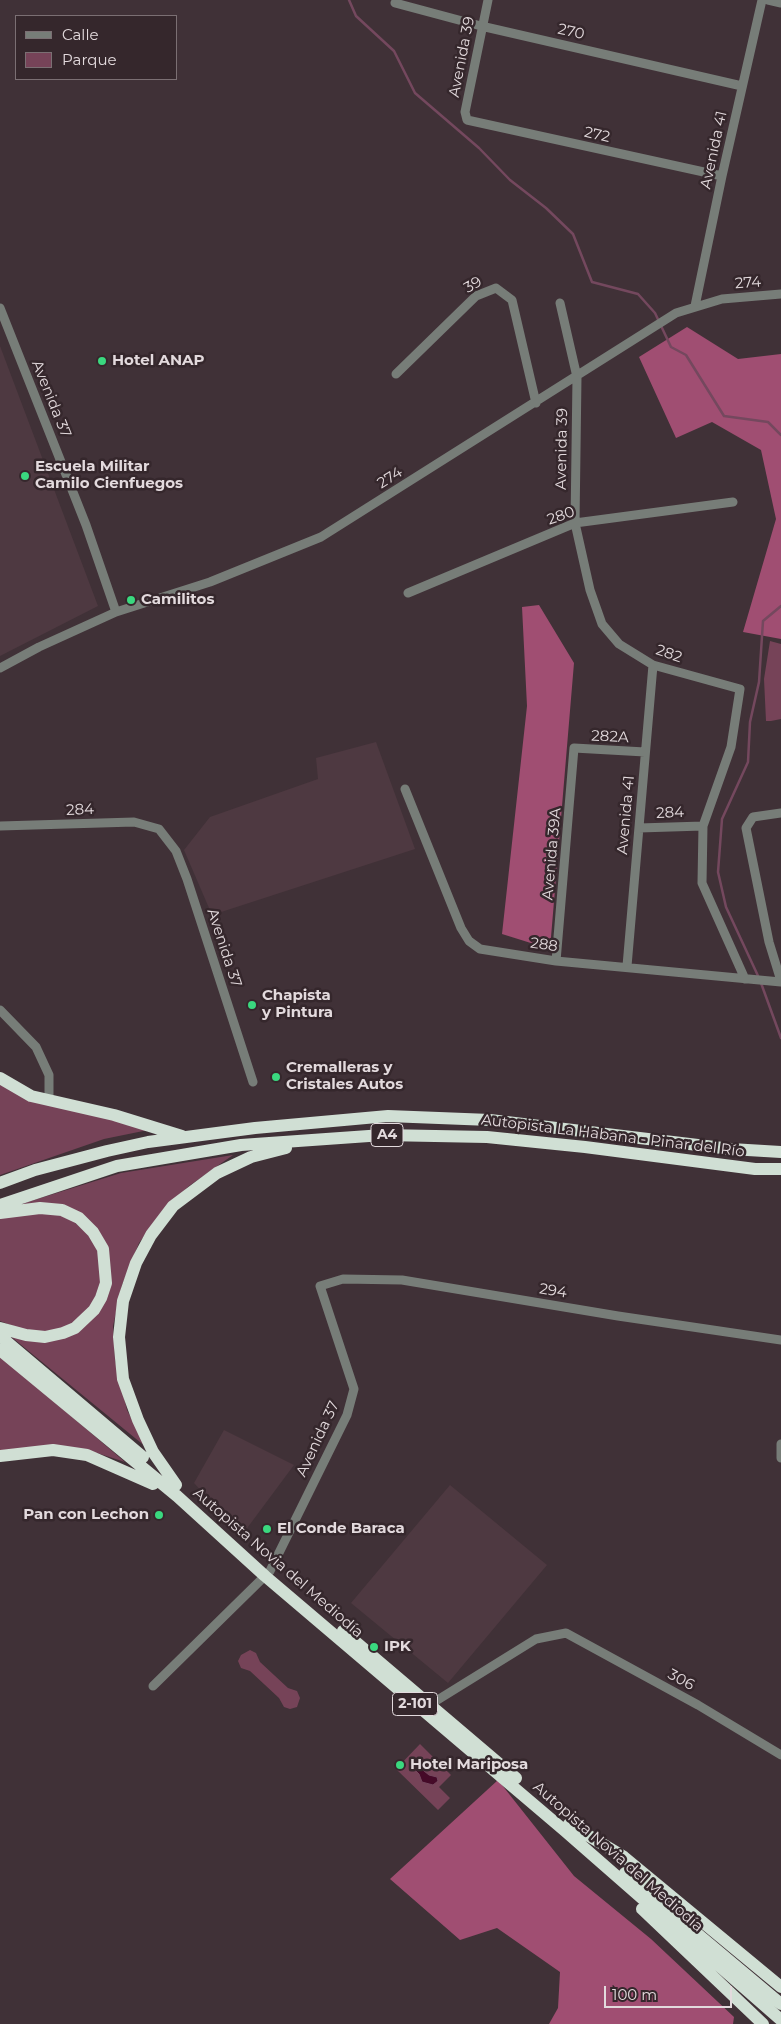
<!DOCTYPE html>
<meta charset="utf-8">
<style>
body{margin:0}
#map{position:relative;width:781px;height:2024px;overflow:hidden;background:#403137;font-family:Montserrat,sans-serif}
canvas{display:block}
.legend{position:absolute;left:15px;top:15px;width:162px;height:65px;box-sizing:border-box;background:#35272c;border:1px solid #7b6f73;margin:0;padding:6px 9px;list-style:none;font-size:15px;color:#e3dadd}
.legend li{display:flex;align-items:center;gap:10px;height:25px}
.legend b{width:25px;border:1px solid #7b6f73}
.scale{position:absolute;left:604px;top:1986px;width:128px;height:22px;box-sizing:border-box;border:2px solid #e3dadd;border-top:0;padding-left:6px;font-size:15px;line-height:18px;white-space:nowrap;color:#e3dadd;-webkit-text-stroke:4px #35272c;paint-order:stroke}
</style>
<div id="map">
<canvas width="781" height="2024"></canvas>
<ul class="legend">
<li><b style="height:6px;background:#777d78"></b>Calle</li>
<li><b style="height:14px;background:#764358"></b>Parque</li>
</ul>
<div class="scale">100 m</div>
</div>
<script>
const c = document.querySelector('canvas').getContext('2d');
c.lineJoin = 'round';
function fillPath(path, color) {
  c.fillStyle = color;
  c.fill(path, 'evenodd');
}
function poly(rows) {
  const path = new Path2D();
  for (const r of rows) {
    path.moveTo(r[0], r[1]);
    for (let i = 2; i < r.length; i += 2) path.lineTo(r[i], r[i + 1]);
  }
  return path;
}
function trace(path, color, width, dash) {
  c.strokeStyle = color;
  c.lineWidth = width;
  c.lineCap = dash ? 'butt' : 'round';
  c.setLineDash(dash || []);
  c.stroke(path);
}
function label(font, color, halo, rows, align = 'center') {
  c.font = font + ' Montserrat,sans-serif';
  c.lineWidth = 5;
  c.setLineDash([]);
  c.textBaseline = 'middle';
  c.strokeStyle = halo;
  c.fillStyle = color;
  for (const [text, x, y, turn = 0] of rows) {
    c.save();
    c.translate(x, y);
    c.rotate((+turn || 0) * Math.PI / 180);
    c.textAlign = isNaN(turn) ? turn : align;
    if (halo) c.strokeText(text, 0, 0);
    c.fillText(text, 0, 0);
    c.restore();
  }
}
fillPath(poly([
 [0,346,98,606,0,656],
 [376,742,415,849,212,915,184,850,210,817,318,779,316,758],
 [224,1430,294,1465,242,1535,194,1483],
 [450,1485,547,1565,448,1683,351,1603]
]), '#4e3941');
fillPath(poly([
 [770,641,781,644,781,719,771,721,766,721,764,679],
 [0,1085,153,1129,104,1139,0,1175],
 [233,1155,189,1186,163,1210,139,1243,122,1285,113,1326,115,1360,127,1410,146,1447,9,1335,67,1337,106,1298,93,1224,18,1205,121,1173],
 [32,1213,54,1213,72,1220,89,1235,99,1252,102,1274,99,1290,90,1307,76,1322,59,1330,44,1332,21,1329,0,1321,0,1218],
 [0,1356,64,1410,125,1462,97,1453,0,1452],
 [250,1650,256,1653,260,1662,288,1688,297,1691,300,1698,297,1707,290,1709,284,1707,279,1698,250,1671,241,1668,238,1661,241,1655],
 [420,1744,451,1775,439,1787,450,1798,438,1810,396,1769]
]), '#764358');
fillPath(poly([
 [687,327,738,359,781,354,781,639,743,632,776,519,761,450,712,422,676,438,639,357],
 [539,605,574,663,550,949,502,934,527,706,522,607],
 [498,1780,574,1876,651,1939,734,2017,733,2024,549,2024,558,2008,560,1972,497,1928,460,1940,390,1879]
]), '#a04e72');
const water = poly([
 [413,1762,429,1775,437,1777,438,1781,433,1785,422,1782,419,1774,413,1768,413,1762]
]);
fillPath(water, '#450a28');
trace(water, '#74485e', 1);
trace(poly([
 [349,0,356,16,394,51,415,93,479,148,510,180,546,208,573,234,592,282,638,294,655,313,671,347,686,355,724,416,768,422,781,435],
 [759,978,726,907,718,872,722,819,748,762,750,722,759,682,763,621,781,606],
 [761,983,781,1038]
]), '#74485e', 2.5);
trace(poly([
 [488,0,465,112,467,120,722,176],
 [768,0,781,3],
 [395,3,481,26,742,86],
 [560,303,577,377,575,523,590,590,602,624,619,644,653,665,740,689,731,747,703,826,702,883,745,979],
 [695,306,722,176,762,0],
 [0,308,86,525,116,612],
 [396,374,476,296,496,288,512,300,536,403],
 [408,593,575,523,733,502],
 [0,668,39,647,116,612,210,582,321,537,676,313,722,299,781,294],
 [405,789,461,928,469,941,480,949,556,961,781,982],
 [781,813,753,817,746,828,769,942,781,981],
 [0,826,134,822,159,829,176,851,187,879,253,1082],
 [639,828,703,826],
 [556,961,574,748,645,752],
 [627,966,653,665],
 [0,1010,36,1047,49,1075,49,1101],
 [781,1444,781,1458],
 [153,1686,270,1571,347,1415,354,1389,320,1286,343,1279,402,1280,618,1316,781,1340],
 [427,1709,431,1704,536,1639,566,1633,698,1705,781,1755]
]), '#777d78', 9);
trace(poly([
 [0,1078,31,1096,114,1115,182,1136],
 [0,1183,35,1170,107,1151,148,1142,255,1128,388,1116,490,1120,731,1149,781,1152],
 [0,1205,117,1166,241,1145,383,1135,487,1137,585,1147,755,1169,781,1169],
 [0,1213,40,1208,62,1210,79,1218,93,1232,103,1249,106,1283,101,1298,94,1310,75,1328,63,1333,45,1337,26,1335,0,1328],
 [0,1336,143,1457],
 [0,1350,177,1496,265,1576,565,1831,781,2020],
 [0,1456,53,1450,87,1455,153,1484],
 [176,1485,153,1452,138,1420,123,1379,119,1337,123,1301,136,1263,151,1235,173,1206,217,1173,251,1157,286,1148],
 [343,1631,516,1778],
 [569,1824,624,1857,781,1987],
 [625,1873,781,2004],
 [642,1909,763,2024]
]), '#d0dfd4', 12);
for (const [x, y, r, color] of [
 [102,361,5,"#3ad87f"],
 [25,476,5,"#3ad87f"],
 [131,600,5,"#3ad87f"],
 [252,1005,5,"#3ad87f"],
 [276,1077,5,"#3ad87f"],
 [159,1515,5,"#3ad87f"],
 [267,1529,5,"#3ad87f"],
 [374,1647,5,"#3ad87f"],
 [400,1765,5,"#3ad87f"]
]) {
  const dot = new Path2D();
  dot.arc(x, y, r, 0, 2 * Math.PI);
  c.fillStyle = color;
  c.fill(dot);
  trace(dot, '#35272c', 2);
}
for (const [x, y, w] of [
 [387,1135,32],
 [415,1704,45]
]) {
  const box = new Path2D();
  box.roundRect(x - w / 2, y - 11.5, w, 23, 4);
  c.fillStyle = '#35272c';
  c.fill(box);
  trace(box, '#e3dadd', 1);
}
label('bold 14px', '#e3dadd', null, [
 ["A4",387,1135],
 ["2-101",415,1704]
]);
label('15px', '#e3dadd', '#35272c', [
 ["270",571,32,13],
 ["Avenida 39",462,57,-79],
 ["272",597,135,12],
 ["Avenida 41",714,150,-78],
 ["274",748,283,-4],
 ["39",473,285,-31],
 ["Avenida 37",51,399,68],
 ["Avenida 39",562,449,-89],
 ["274",390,478,-32],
 ["280",561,516,-19],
 ["282",669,654,19],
 ["282A",610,737,3],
 ["284",80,810,-2],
 ["284",670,813,-2],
 ["Avenida 41",626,815,-85],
 ["Avenida 39A",552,854,-85],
 ["288",544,945,8],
 ["Avenida 37",224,948,72],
 ["Autopista La Habana - Pinar del Río",613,1136,7],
 ["294",553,1291,9],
 ["Avenida 37",318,1439,-65],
 ["Autopista Novia del Mediodía",278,1563,41],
 ["306",681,1680,29],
 ["Autopista Novia del Mediodía",618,1857,41]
]);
label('bold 15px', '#e3dadd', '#35272c', [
 ["Hotel ANAP",112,361],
 ["Escuela Militar",35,467],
 ["Camilo Cienfuegos",35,484],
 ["Camilitos",141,600],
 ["Chapista",262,996],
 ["y Pintura",262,1013],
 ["Cremalleras y",286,1068],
 ["Cristales Autos",286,1085],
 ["Pan con Lechon",149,1515,"right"],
 ["El Conde Baraca",277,1529],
 ["IPK",384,1647],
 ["Hotel Mariposa",410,1765]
], 'left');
</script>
